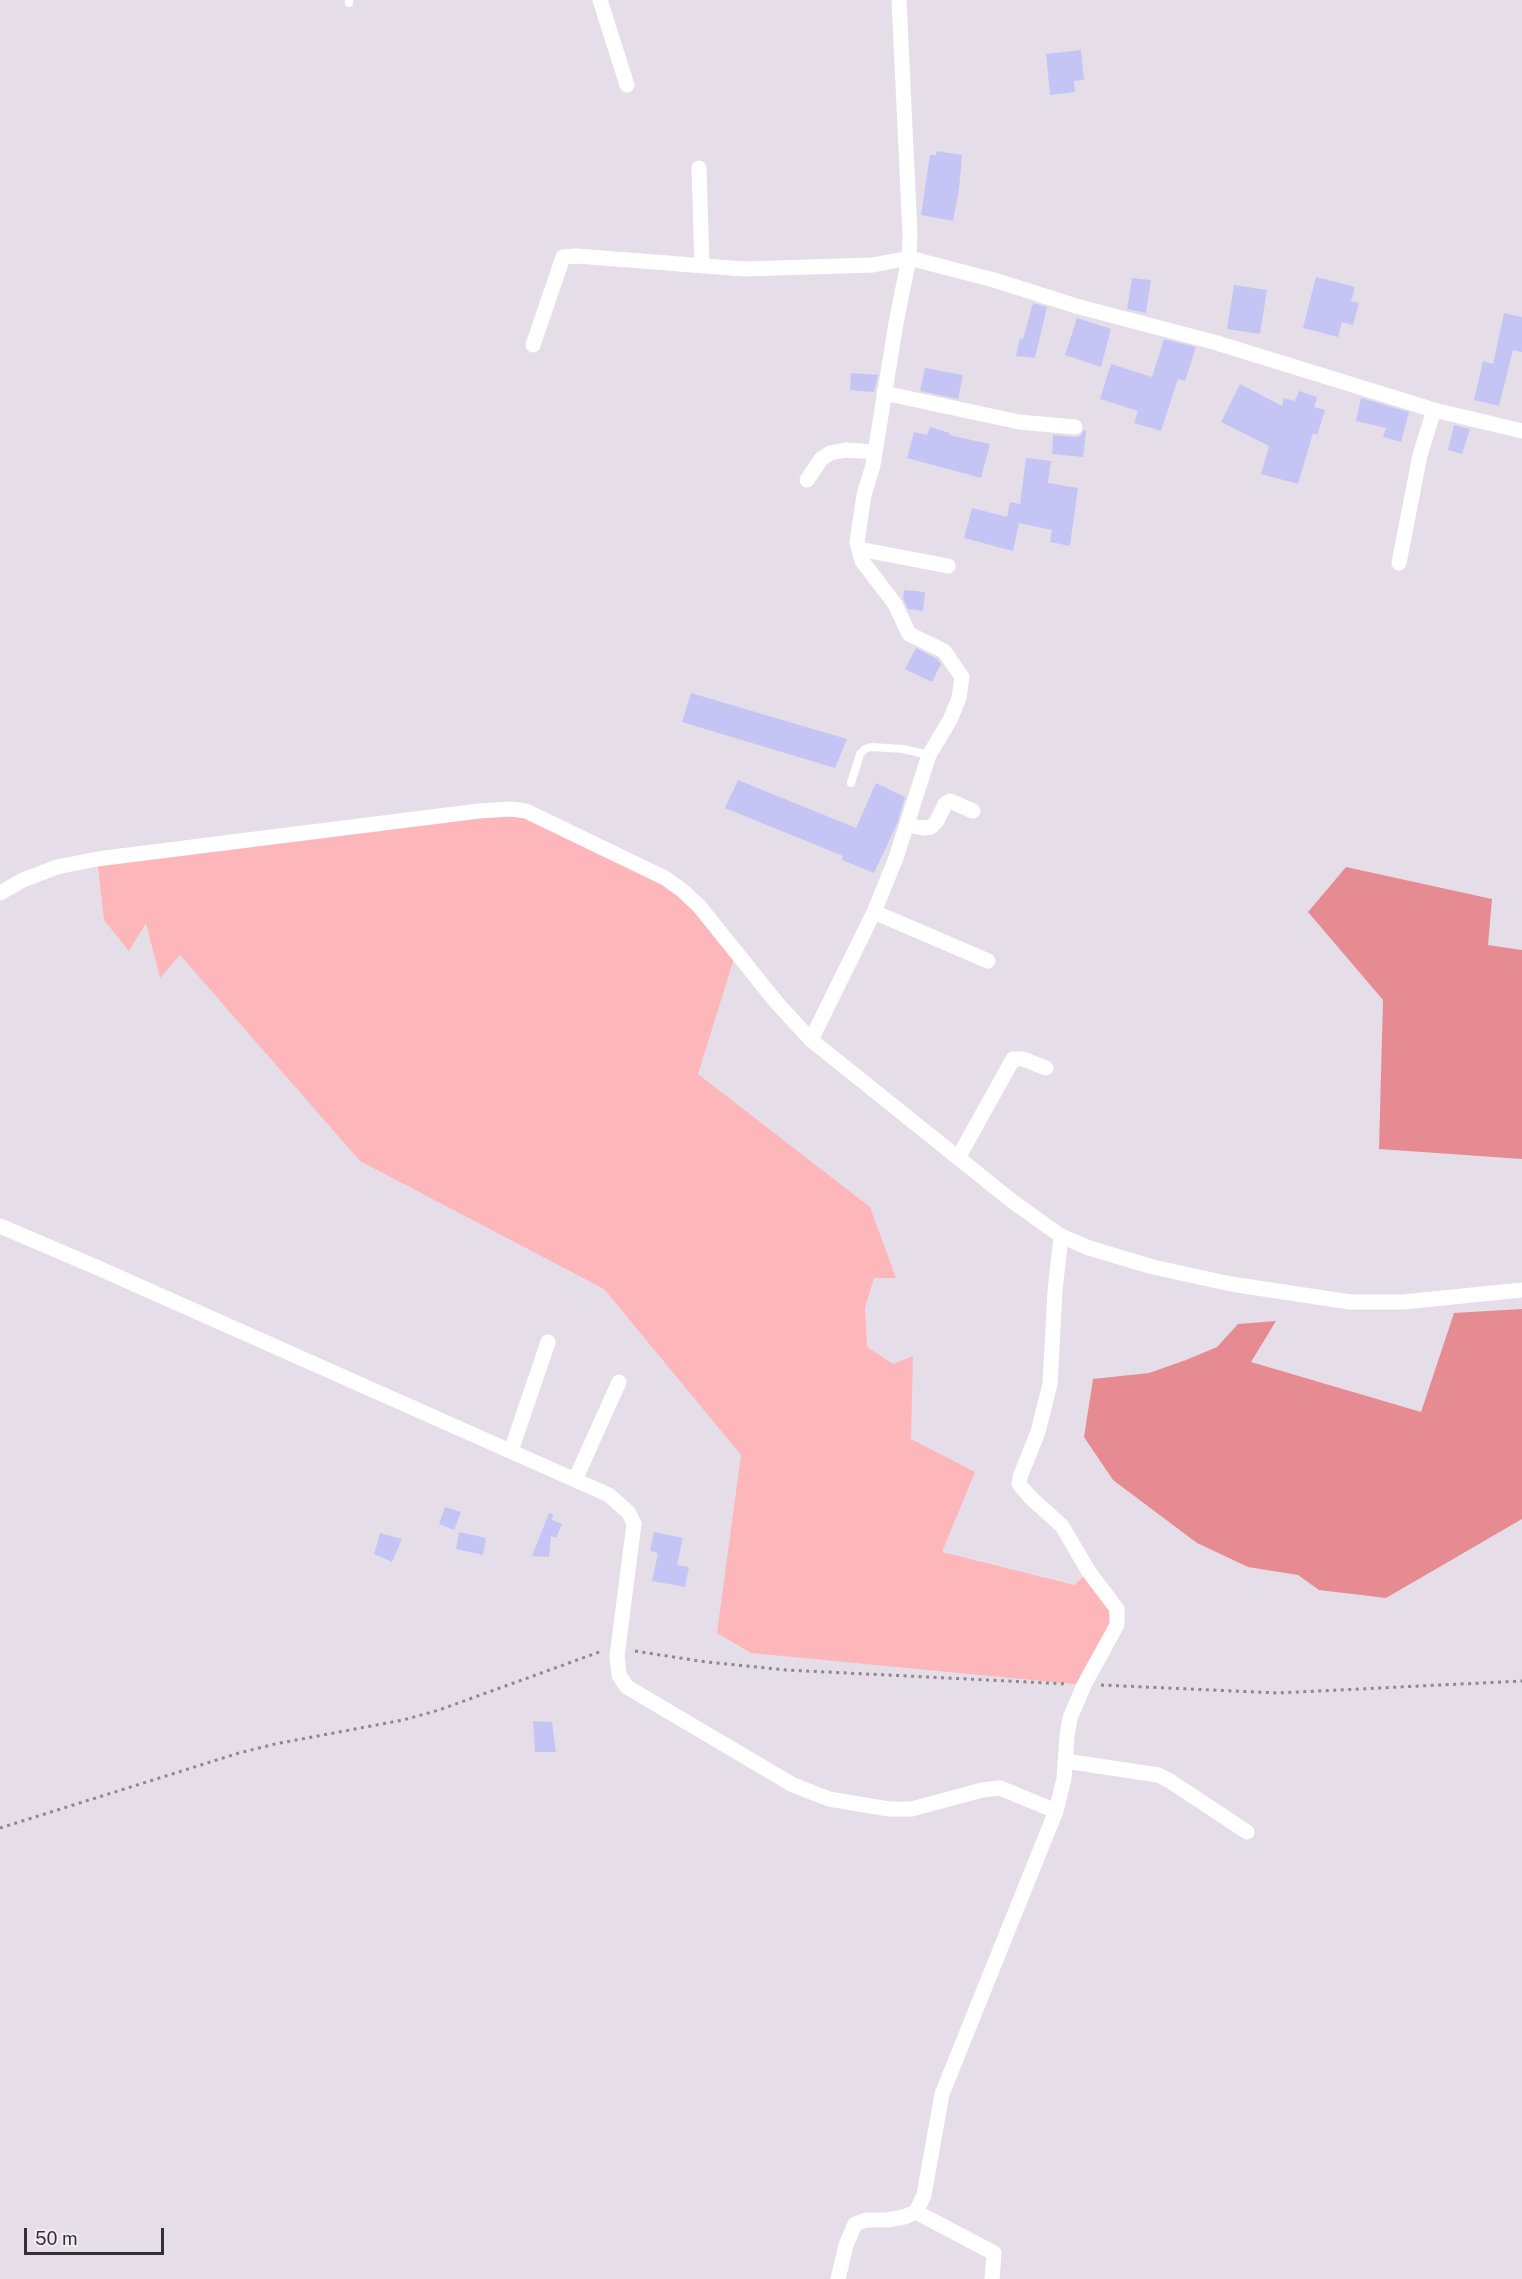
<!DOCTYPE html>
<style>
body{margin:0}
#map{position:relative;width:1522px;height:2279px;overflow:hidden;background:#e5dee8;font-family:"Public Sans",sans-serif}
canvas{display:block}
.scale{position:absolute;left:24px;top:2228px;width:140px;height:27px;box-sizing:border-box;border:3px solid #333135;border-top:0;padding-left:8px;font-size:18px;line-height:21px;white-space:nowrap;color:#333135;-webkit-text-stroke:4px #f2ebf5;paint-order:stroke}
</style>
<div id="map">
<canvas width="1522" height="2279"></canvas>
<div class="scale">50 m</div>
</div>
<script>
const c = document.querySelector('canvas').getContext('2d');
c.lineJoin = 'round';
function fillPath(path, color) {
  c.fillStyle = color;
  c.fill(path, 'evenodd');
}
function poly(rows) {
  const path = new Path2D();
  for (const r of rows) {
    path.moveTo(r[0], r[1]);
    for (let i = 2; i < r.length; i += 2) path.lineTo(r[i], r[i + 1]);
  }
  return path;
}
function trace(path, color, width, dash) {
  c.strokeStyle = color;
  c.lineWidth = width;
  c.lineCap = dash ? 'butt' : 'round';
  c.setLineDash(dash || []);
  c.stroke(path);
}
fillPath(poly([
 [511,809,665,878,736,952,698,1074,870,1207,896,1278,874,1278,865,1308,867,1347,893,1364,913,1356,911,1439,975,1472,942,1552,1074,1585,1089,1572,1118,1616,1084,1685,751,1653,717,1633,741,1455,604,1289,360,1161,180,955,160,978,146,923,129,951,104,920,97,859]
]), '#fdb7bb');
fillPath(poly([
 [1346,867,1492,899,1488,945,1522,950,1522,1159,1379,1149,1383,1000,1308,912],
 [1522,1309,1522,1519,1386,1598,1319,1590,1298,1575,1248,1567,1197,1543,1113,1480,1084,1437,1093,1379,1149,1373,1186,1360,1217,1347,1238,1324,1276,1321,1251,1362,1421,1412,1454,1313]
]), '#e78b93');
fillPath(poly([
 [1081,50,1084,80,1074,81,1075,92,1050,95,1046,54],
 [937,151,962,155,959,189,953,221,921,215,930,155,936,155],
 [1316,277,1355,287,1351,301,1359,303,1353,325,1342,322,1338,337,1303,328],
 [1132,278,1151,280,1146,313,1127,309],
 [1234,285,1267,290,1260,334,1227,329],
 [1033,303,1047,307,1035,358,1016,356,1020,338,1023,339],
 [1504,313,1522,317,1522,352,1513,350,1499,406,1474,400,1483,361,1493,364],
 [1077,318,1111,329,1101,367,1065,355],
 [1164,339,1196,347,1185,381,1178,379,1161,431,1134,423,1138,411,1100,399,1111,364,1152,377],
 [925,368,963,375,958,399,920,391],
 [851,373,878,375,874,392,850,390],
 [1240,384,1282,406,1284,398,1295,401,1299,391,1317,397,1314,407,1325,410,1317,435,1313,433,1298,484,1261,474,1269,446,1221,422],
 [1361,398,1409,412,1401,442,1383,437,1386,428,1356,421],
 [1454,425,1470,429,1462,454,1448,450],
 [930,427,950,433,949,435,990,444,981,478,907,458,914,432,927,435],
 [1084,430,1086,431,1083,457,1052,454,1053,435,1075,437,1080,436],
 [1026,458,1051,461,1048,483,1078,488,1070,546,1050,542,1052,530,1019,523,1013,551,964,538,972,508,1007,517,1010,502,1020,504],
 [904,590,925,592,923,611,908,609,903,598],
 [916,648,937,659,941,664,932,682,905,669],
 [691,693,847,739,835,768,682,722],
 [738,780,856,828,876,783,905,797,897,824,874,873,842,860,843,856,725,808],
 [445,1507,461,1512,454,1530,439,1524],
 [549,1513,553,1514,552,1520,562,1524,556,1538,551,1536,549,1557,532,1556],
 [459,1532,486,1538,483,1555,456,1549],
 [654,1532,683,1538,677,1565,689,1567,685,1587,652,1581,658,1553,650,1551],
 [380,1533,402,1539,392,1562,374,1554],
 [533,1721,552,1722,556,1752,535,1752]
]), '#c5c5f5');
trace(poly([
 [635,1651,706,1662,786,1670,1068,1684],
 [1101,1685,1278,1693,1522,1681],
 [0,1828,239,1753,275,1744,403,1720,439,1710,602,1651]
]), '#8c888f', 3, [3, 4.5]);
trace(poly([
 [349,0,349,3],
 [851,783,860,754,865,749,871,747,903,749,929,755]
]), '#fff', 8);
trace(poly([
 [600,0,627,85],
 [899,0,910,234,909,258,994,280,1076,306,1217,343,1434,410,1522,431],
 [699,168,702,266],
 [533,345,563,257,577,256,744,269,873,265,909,258,896,323,873,465,864,495,857,542,862,561,895,604,909,634,944,651,962,677,959,698,950,720,929,755,896,858,874,912,811,1040],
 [884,393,1019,422,1075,427],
 [807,480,821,459,830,453,846,450,875,452],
 [859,549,948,566],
 [1399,563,1420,455,1434,410],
 [907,825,923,828,931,827,937,821,945,804,950,801,973,811],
 [0,893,23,880,57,867,97,859,479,811,511,809,526,811,665,878,683,891,699,906,777,1003,811,1040,1012,1201,1061,1236,1089,1248,1153,1267,1231,1284,1350,1302,1403,1302,1522,1290],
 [874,912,988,961],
 [958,1158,1013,1059,1023,1059,1046,1068],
 [0,1226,96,1267,609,1495,629,1513,634,1524,617,1656,619,1675,627,1687,793,1785,829,1799,889,1809,912,1809,982,1790,1000,1788,1056,1811],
 [511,1451,548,1342],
 [575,1480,619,1382],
 [1065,1761,1158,1775,1170,1781,1247,1832],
 [916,2212,994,2253,992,2279],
 [838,2279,846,2245,855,2224,866,2220,887,2220,904,2217,916,2212,924,2195,942,2094,1056,1811,1064,1779,1067,1736,1070,1718,1084,1685,1117,1625,1117,1609,1089,1572,1062,1526,1030,1497,1019,1484,1020,1477,1038,1432,1050,1384,1055,1291,1061,1236]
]), '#fff', 15);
</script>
